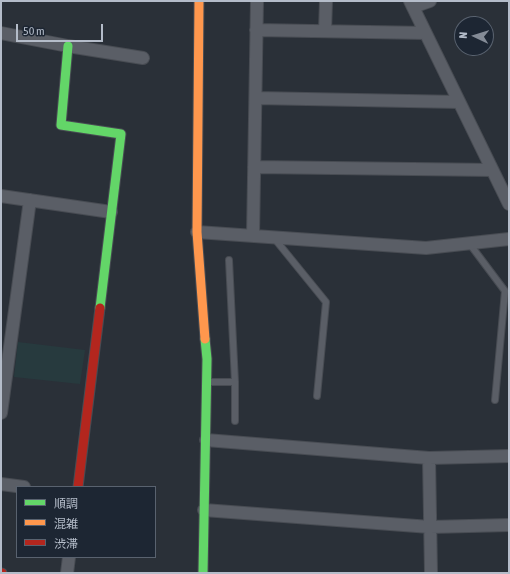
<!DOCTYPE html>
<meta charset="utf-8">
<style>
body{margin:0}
#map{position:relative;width:510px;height:574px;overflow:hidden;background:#2a3038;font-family:"Asap Condensed","Noto Sans JP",sans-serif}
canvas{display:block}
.frame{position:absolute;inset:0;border:2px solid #b4bcc9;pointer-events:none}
.legend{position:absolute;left:16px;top:486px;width:140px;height:72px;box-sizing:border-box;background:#1d2633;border:1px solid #59626f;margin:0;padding:5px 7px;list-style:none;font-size:12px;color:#b4bcc9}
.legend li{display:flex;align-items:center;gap:8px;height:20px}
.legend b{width:20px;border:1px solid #59626f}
.north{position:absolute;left:454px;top:16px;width:40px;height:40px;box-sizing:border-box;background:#1d2633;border:1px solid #59626f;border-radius:50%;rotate:274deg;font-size:11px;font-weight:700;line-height:16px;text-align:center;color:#b4bcc9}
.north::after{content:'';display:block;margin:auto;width:14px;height:18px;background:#848b96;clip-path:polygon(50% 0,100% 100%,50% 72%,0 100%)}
.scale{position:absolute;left:16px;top:24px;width:87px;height:18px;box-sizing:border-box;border:2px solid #b4bcc9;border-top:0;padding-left:5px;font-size:12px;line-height:14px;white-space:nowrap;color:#b4bcc9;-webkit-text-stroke:3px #1d2633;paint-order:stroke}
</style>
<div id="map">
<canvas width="510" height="574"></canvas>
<div class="frame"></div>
<ul class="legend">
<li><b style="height:5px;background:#63d668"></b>順調</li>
<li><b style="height:5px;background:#ff974d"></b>混雑</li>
<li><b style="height:5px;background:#b3261e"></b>渋滞</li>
</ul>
<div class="north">N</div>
<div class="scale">50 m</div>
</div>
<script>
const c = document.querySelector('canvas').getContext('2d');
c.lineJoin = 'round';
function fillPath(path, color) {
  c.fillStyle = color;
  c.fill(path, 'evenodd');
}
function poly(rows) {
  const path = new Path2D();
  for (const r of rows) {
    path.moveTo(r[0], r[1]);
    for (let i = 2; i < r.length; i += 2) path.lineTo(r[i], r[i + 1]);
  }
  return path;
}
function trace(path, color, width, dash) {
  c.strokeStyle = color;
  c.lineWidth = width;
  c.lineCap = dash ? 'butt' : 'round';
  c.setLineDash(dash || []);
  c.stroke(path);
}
fillPath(poly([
 [18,342,85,350,80,384,14,377]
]), '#273a3e');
const lane = poly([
 [274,238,326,302,317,396],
 [469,243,505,291,495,400],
 [229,260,235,382,235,421],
 [209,382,235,382]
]);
const street = poly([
 [410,1,509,204],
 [413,7,430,1],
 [256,30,425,33],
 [325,31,326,1],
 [1,33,68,46,143,58],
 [256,98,459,102],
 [254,167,492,170],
 [1,196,111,212],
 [197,232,426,248,509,239],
 [253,236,257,1],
 [1,413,30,200],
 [206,440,429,458,509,456],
 [429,458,431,573],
 [1,484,24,487],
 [204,510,430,527,509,525],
 [67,573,69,557]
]);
const fast = poly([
 [68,46,61,125,121,134,100,308],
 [203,573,207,359,205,339]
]);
const slow = poly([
 [199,1,197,232,205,339]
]);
const jam = poly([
 [78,487,100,308],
 [1,573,2,573]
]);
trace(lane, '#484c53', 8);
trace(street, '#484c53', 14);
trace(fast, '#484c53', 11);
trace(slow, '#484c53', 11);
trace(jam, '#484c53', 11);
trace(lane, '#5a5e66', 6);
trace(street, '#5a5e66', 12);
trace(fast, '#63d668', 9);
trace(slow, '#ff974d', 9);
trace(jam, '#b3261e', 9);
</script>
